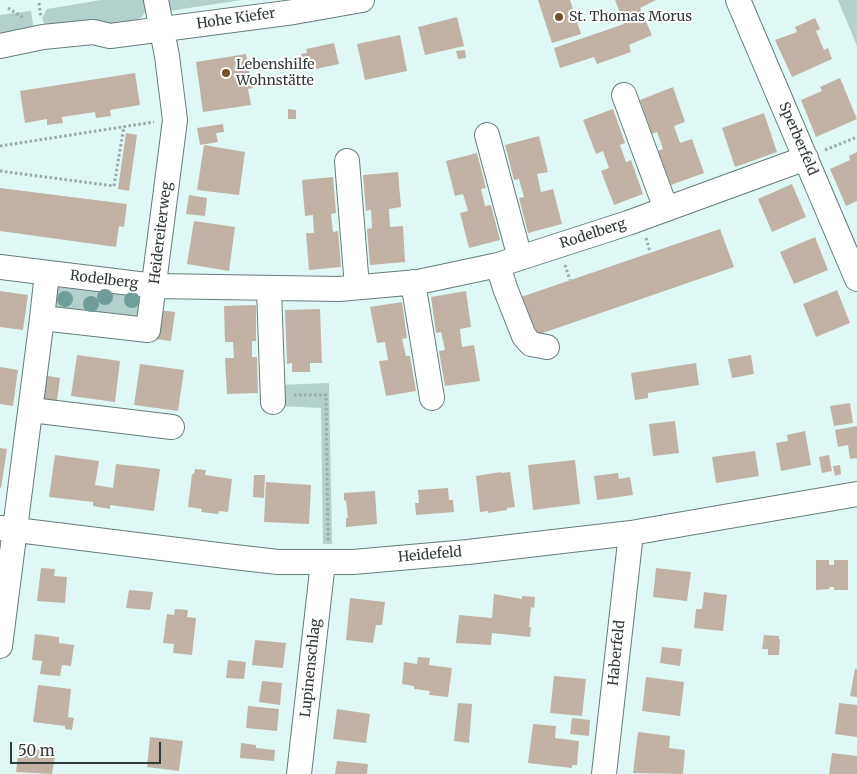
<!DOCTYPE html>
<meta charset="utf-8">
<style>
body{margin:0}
#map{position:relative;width:857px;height:774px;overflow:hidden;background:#dff8f5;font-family:Merriweather,serif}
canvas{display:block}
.scale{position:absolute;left:10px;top:742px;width:151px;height:22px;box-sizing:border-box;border:2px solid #303a39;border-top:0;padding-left:6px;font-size:15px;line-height:18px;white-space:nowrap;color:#303a39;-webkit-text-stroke:4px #fff;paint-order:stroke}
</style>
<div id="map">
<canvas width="857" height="774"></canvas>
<div class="scale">50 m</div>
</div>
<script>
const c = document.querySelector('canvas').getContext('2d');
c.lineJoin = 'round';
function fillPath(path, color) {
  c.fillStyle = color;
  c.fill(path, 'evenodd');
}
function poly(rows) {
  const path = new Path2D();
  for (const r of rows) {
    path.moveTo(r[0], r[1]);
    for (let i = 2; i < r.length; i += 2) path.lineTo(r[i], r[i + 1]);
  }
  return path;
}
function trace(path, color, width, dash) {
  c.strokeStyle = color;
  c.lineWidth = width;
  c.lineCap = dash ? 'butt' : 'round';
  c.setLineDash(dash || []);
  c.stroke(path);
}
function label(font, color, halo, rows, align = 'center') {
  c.font = font + ' Merriweather,serif';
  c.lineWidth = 4;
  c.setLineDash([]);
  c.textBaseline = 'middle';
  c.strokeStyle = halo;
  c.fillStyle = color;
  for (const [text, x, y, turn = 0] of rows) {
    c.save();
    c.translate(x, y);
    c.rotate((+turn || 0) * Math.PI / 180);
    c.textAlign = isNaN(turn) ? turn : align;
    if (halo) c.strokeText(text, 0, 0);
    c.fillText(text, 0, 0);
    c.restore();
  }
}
fillPath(poly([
 [101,0,144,0,146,10,142,17,134,21,47,31,42,18,47,9],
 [167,0,242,0,169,11],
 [838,0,857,0,857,46],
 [31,11,34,31,0,35,0,15],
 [52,284,142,295,139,319,54,310],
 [329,383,332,544,323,544,321,408,278,406,277,385]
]), '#b3d0cd');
fillPath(poly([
 [538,0,570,0,581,34,552,43],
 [615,0,656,0,640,8,652,35,629,45,631,52,597,64,594,57,560,68,554,48,624,24],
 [457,17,464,46,425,55,418,27],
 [815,18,820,29,816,31,824,50,828,48,832,59,792,77,775,40,797,32,795,27],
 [400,35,407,71,365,80,357,44],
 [334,43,339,64,311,70,310,67,303,68,301,54,307,53,306,49],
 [465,50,466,58,458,59,456,51],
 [246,54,253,88,248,89,251,105,203,112,196,62],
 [135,73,140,105,110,110,111,116,96,118,95,112,62,117,63,123,47,125,47,119,25,123,20,91],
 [840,78,857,119,816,137,801,100,822,91,820,87],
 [673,87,685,122,674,126,680,143,692,139,704,173,671,185,658,151,663,149,657,132,652,134,640,100],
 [288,109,296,110,296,119,288,119],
 [613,109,625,143,620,145,626,162,631,160,643,194,614,205,601,171,609,168,603,151,596,154,583,120],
 [764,113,777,152,735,167,722,128],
 [223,124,224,132,216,133,218,142,200,145,197,128],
 [126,133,137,135,129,191,118,189],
 [539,136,548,172,537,174,541,192,553,189,562,224,528,233,519,198,524,197,519,179,514,180,505,145],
 [204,145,245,152,239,195,197,190],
 [857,152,857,201,846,206,830,169,850,160,849,156],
 [477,153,486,188,481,189,485,206,491,205,500,240,469,248,460,213,468,211,463,194,455,196,446,161],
 [398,172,401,207,389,209,390,227,403,226,405,262,370,265,367,229,372,228,371,210,366,211,363,175],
 [333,177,336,213,331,214,333,232,338,231,341,267,309,270,306,233,314,233,313,215,305,216,302,180],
 [792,184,806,217,772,232,758,199],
 [0,188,127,204,124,227,119,226,116,247,0,231],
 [189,195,207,198,205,216,186,214],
 [194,221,235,227,229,271,187,264],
 [720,229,734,267,534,336,521,297],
 [815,237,828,270,794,284,780,252],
 [837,290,850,323,816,337,803,304],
 [0,291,28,295,23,330,0,327],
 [466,291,471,327,460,329,462,347,474,345,480,381,445,386,439,351,445,350,441,332,436,333,431,297],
 [402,302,407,338,402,339,406,356,410,356,416,391,386,396,379,361,388,360,385,342,377,343,370,307],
 [256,305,256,341,252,341,252,357,257,357,258,393,227,394,225,358,234,358,233,342,225,342,224,306],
 [320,309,322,363,310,363,310,372,292,372,292,363,287,364,285,310],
 [159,310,175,312,171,341,155,339],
 [77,355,120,361,115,402,71,396],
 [751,355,754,374,732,378,728,359],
 [696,363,699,385,648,393,648,398,635,400,631,373],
 [140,364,184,370,178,411,134,405],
 [0,367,18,370,13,406,0,404],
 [43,375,60,378,56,408,39,405],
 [850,403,853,423,834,426,830,406],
 [675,421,679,453,653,456,649,424],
 [857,426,857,458,850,459,848,445,838,447,835,430],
 [805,431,811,465,781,471,776,443,788,441,787,435],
 [0,448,7,449,1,488,0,487],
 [755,451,759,476,716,483,712,457],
 [55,455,99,461,95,485,113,488,116,464,160,469,154,511,110,505,110,509,93,506,93,502,49,497],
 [829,455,832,471,822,473,819,457],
 [575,460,580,504,533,510,528,465],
 [840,465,841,474,835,476,833,466],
 [195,469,206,470,205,475,232,479,228,512,219,511,218,514,201,512,202,509,188,507,192,474,194,474],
 [501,472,501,473,510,472,515,507,507,508,507,510,488,513,488,511,480,512,476,476],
 [618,473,619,479,630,477,633,495,597,500,594,476],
 [254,475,265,475,264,498,253,497],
 [266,482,311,485,309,524,264,522],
 [448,488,449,500,453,500,454,512,416,515,415,503,419,503,418,490],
 [375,491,377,524,346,527,346,518,348,518,346,500,344,501,344,493],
 [816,560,829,560,829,565,834,565,834,560,848,560,848,590,834,590,834,587,829,587,830,589,816,590],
 [41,568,55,569,54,576,67,577,65,603,37,601],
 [656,568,691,572,687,601,653,597],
 [129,590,153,592,150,610,126,608],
 [704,592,727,595,723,631,694,628,696,609,702,609],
 [494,594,522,599,522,596,535,597,534,608,531,607,529,627,531,627,530,637,492,633,491,645,456,643,459,615,492,618],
 [350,598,385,602,382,625,376,625,373,643,346,640],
 [175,609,188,610,187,617,196,618,192,655,173,653,174,644,163,643,167,614,174,615],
 [35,634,59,637,59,643,74,645,71,666,62,665,60,676,40,674,42,661,32,660],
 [764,635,779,636,779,639,780,639,779,655,768,655,768,649,762,649],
 [255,640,286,643,283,668,252,665],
 [662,647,682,649,680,666,660,663],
 [418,657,430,658,429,665,452,668,448,697,429,695,430,691,414,689,414,686,402,684,404,662,417,664],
 [228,660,246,662,244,679,226,678],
 [855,669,857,669,857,697,850,696],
 [554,676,586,679,582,716,550,713],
 [646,677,684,682,680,716,642,711],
 [262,681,282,683,280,705,259,702],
 [38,685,71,689,68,717,74,718,72,730,65,729,65,726,33,722],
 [458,703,472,704,469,743,454,741],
 [839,703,857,705,857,737,835,734],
 [248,706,279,709,277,731,246,728],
 [337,709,370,714,366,743,333,739],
 [572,718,590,720,589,736,570,734],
 [533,724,556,726,555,738,579,741,577,765,572,765,572,768,528,763],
 [638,732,670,736,669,748,685,750,683,774,633,773],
 [150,737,183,741,179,771,147,767],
 [241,743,256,745,256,748,275,750,274,761,240,758],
 [19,746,56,751,52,774,16,772],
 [832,753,857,756,857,774,829,774],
 [337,761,368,764,367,774,335,774]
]), '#c2b2a5');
const minor = poly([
 [738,0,857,279],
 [0,46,43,37,93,32,110,36,294,12,362,0],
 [624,95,666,209],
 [487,135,520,258],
 [347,161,357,287],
 [498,265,505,288,524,336,531,344,547,347],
 [0,267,155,286,339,289,418,282,498,265,628,223,806,158],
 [413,282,432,398],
 [269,289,273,402],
 [42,318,47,273],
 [31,410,172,427],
 [0,528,234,557,278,562,353,562,468,552,631,533,857,494],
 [0,646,42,318,148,330,175,120,167,56,156,0],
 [299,774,323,562],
 [604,774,631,533]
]);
trace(minor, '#667c7a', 26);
trace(poly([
 [39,3,41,18],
 [8,8,24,18],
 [0,146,154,122],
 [825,150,857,137],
 [0,171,114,186,124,126],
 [646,238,650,252],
 [565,265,570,280],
 [294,395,326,395,328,541]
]), '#99aba9', 3, [2.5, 2.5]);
trace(minor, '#fff', 24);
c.fillStyle = '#6f9e9a';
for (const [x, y] of [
 [105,297],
 [65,299],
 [132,300],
 [91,304]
]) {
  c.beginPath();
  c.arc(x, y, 8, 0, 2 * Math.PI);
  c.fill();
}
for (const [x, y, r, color] of [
 [559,17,5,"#76502c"],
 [226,73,5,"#76502c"]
]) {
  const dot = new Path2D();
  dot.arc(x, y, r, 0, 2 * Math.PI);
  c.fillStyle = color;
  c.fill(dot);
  trace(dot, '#fff', 2);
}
label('14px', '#303a39', '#fff', [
 ["St. Thomas Morus",569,17],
 ["Lebenshilfe",236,65],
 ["Wohnstätte",236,81]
], 'left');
label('14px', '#303a39', '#fff', [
 ["Hohe Kiefer",236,19,-8],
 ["Sperberfeld",798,139,67],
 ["Heidereiterweg",161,233,-83],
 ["Rodelberg",593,234,-18],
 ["Rodelberg",104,280,7],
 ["Heidefeld",430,555,-5],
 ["Haberfeld",617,653,-84],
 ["Lupinenschlag",311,668,-84]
]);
</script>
